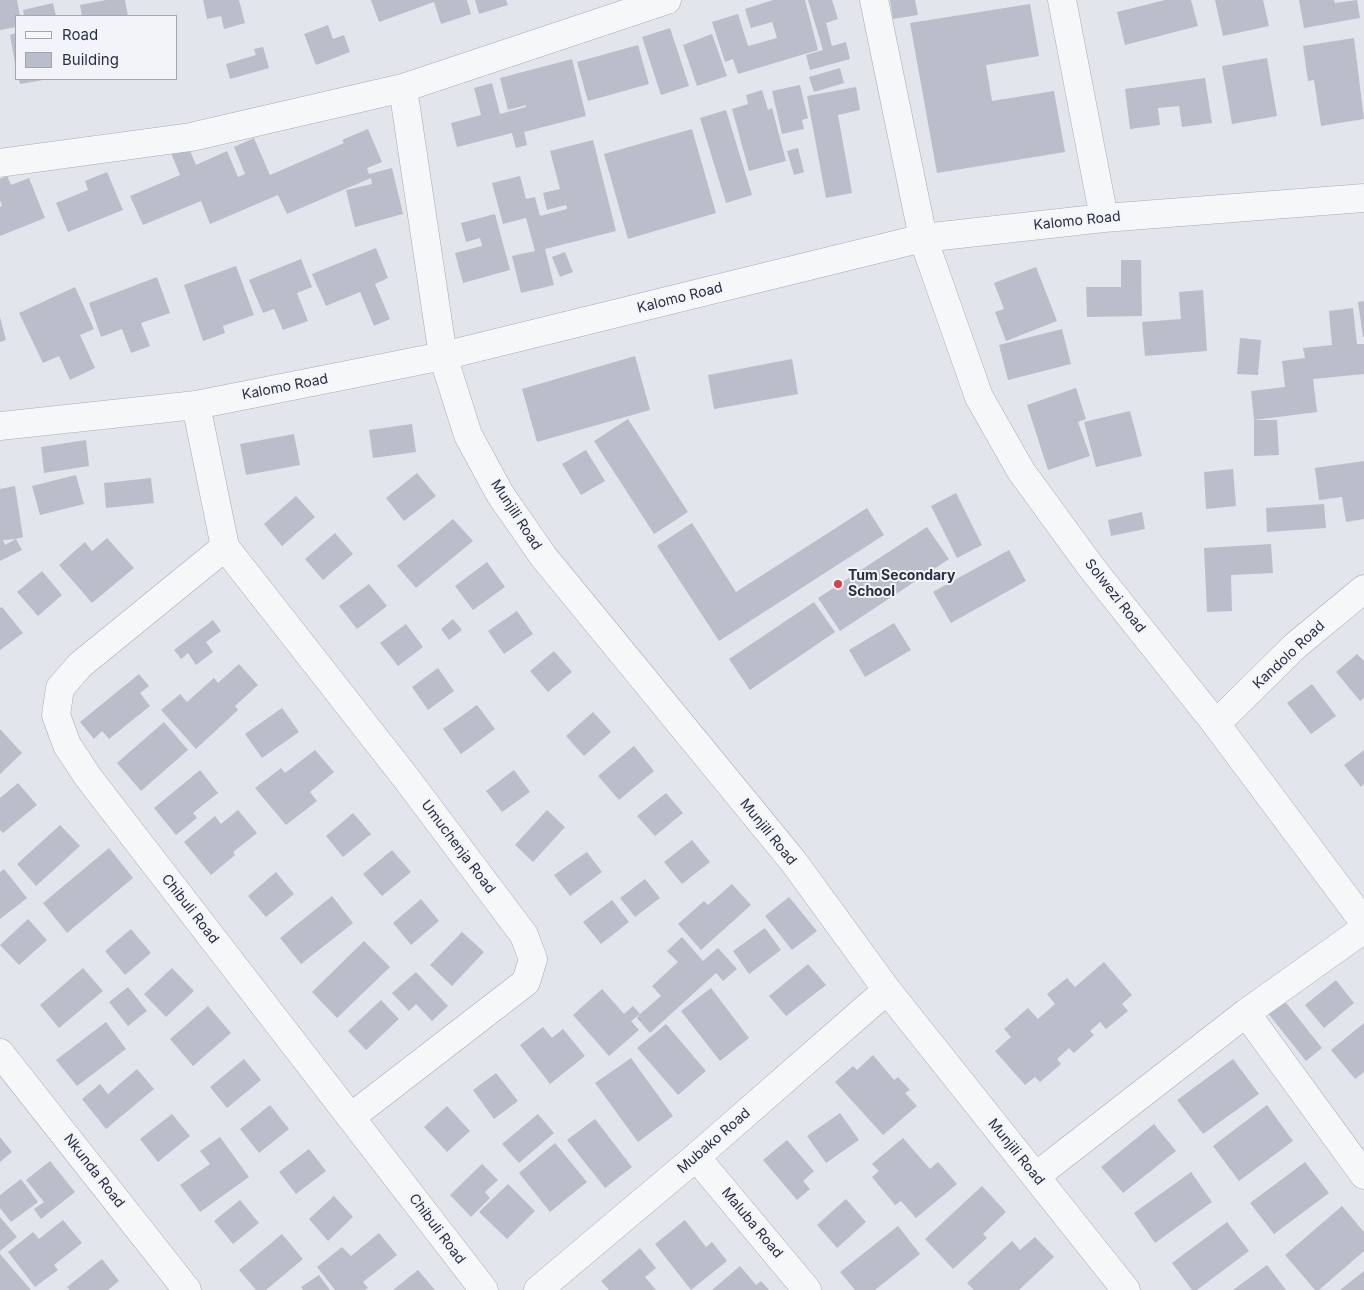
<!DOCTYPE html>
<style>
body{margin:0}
#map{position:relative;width:1364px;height:1290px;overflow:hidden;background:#e2e5eb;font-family:Inter,sans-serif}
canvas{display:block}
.legend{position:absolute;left:15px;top:15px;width:162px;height:65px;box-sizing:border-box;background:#f2f4f9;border:1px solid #a2a6b1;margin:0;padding:6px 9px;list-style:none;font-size:15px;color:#293045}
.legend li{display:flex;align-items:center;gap:10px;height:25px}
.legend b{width:25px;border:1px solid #a2a6b1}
</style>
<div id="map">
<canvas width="1364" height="1290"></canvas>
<ul class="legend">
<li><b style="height:6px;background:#f6f7f9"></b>Road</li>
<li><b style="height:14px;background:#b9beca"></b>Building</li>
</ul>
</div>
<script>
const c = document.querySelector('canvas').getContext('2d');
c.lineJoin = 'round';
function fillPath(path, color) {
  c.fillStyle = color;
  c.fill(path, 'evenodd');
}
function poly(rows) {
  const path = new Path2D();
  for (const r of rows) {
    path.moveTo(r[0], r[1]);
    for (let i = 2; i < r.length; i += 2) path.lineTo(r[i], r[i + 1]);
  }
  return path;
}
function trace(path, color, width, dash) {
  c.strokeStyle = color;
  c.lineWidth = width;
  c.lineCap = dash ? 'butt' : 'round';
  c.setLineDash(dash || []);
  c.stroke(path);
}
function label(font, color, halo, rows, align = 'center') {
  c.font = font + ' Inter,sans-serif';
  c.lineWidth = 4;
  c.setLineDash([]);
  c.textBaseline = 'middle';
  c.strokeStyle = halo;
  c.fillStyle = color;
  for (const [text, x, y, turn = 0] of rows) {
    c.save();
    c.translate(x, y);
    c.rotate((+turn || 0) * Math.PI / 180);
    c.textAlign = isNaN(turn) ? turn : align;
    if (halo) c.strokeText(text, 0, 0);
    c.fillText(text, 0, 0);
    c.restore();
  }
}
fillPath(poly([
 [0,0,17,0,20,16,16,16,16,27,0,30],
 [106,0,125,0,128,16,82,16,80,5],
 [203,0,239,0,245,23,224,29,221,16,207,19],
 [371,0,467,0,471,14,441,24,434,2,379,22],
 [475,0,506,0,508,5,479,14],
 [773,0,805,0,818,50,738,74,733,59,725,62,712,22,738,14,748,46,777,38,772,22,751,28,745,9],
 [808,0,832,0,838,19,826,23,832,46,846,42,850,59,810,70,806,55,823,50],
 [890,0,915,0,918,15,893,19],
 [1165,0,1191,0,1198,26,1125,45,1117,12],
 [1215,0,1263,0,1269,26,1223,36],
 [1299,0,1334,0,1335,3,1357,0,1360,18,1304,28],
 [53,3,56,16,24,16,23,10],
 [1030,4,1039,56,986,65,992,101,1054,91,1065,152,937,173,910,23],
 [328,25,333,39,344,35,350,52,316,65,304,34],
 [670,28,689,86,661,95,642,37],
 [16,33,16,63,15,63,10,35],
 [712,34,727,76,697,86,683,45],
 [1354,38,1364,119,1321,126,1314,80,1308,81,1303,46],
 [638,45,649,84,588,101,577,62],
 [263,47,269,68,230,79,226,64,256,55,254,49],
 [1267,58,1277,116,1232,124,1222,66],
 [572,59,586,116,524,132,527,145,516,148,512,133,457,147,451,123,481,115,474,88,492,83,500,114,526,107,526,105,508,110,500,78],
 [840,68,844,83,814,92,809,77],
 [1205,78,1212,123,1182,127,1179,106,1158,108,1160,125,1130,129,1125,89],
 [19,79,43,79,43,80,20,84],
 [800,85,808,118,802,120,804,129,782,134,772,91],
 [856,87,860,110,838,115,852,193,826,198,807,96],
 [762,90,768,110,772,108,786,161,749,171,732,109,748,104,746,95],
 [726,110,752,195,726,203,700,118],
 [368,129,382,162,367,168,369,174,392,168,403,214,355,227,346,190,372,184,371,178,287,214,278,195,210,224,201,201,143,225,130,196,180,175,171,153,188,146,196,165,227,151,238,177,245,174,234,147,254,138,270,175,344,143,342,140],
 [692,129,716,213,628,239,604,154],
 [593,140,616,231,545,249,554,285,521,293,512,256,535,251,526,218,503,224,492,183,520,176,526,199,535,197,540,216,567,209,566,205,547,210,543,193,560,189,550,151],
 [798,148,804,172,794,175,787,151],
 [107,172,123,210,68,232,56,203,88,190,85,181],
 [7,176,11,185,29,178,45,218,0,236,0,207,2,206,0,200,0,179],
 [495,214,510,270,463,283,455,253,482,246,480,238,466,242,461,223],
 [376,248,388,278,375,284,390,319,374,326,360,292,326,306,312,274],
 [565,252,573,272,560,277,552,257],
 [301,259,312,287,297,293,308,321,283,330,274,309,263,313,249,280],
 [1121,260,1141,260,1142,316,1087,317,1086,287,1121,287],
 [236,266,254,315,223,326,225,333,203,341,184,285],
 [1036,267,1057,321,1006,341,995,312,1004,309,994,283],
 [157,277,170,313,141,323,150,346,131,353,122,329,101,337,89,303],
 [75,287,94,329,80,335,95,368,70,380,59,356,43,363,19,313],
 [1203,290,1207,351,1145,356,1142,322,1181,319,1179,292],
 [1364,301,1364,337,1363,337,1358,302],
 [1353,308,1357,344,1364,344,1364,374,1313,379,1317,412,1254,420,1251,391,1285,387,1282,361,1305,358,1303,348,1332,345,1329,311],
 [0,317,6,340,0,342],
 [1062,329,1071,364,1008,380,999,345],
 [1240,338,1261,340,1258,375,1237,374],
 [635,356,650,410,537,442,522,389],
 [792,359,798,394,714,409,708,375],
 [1076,388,1086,419,1078,422,1090,456,1048,470,1027,405],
 [1130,411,1142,456,1096,467,1084,422],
 [628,419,688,512,654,534,594,441],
 [1254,420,1277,420,1279,455,1254,456],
 [412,424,416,452,373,458,369,430],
 [294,434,300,465,246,475,240,444],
 [86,440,89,466,44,473,41,447],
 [586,450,605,481,581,495,562,464],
 [1364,461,1364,519,1346,522,1342,497,1319,500,1315,468],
 [1233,469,1236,506,1206,509,1204,472],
 [417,473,436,496,404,521,386,498],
 [76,475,84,504,40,515,32,486],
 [151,478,154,503,106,508,104,483],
 [15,486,23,537,16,539,22,550,0,561,0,541,3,540,0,541,0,489],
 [16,539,5,545,3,540,5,540],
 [956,493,982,545,957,558,931,506],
 [296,496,315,517,282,546,264,524],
 [1324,504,1326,528,1267,532,1266,508],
 [867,508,884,535,719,641,657,546,692,523,736,592],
 [1142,512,1145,529,1111,536,1108,520],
 [453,519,473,541,416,588,397,566],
 [927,527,949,559,840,631,818,598],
 [335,533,353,554,323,580,305,559],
 [107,538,134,568,92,603,59,565,85,542,92,551],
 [1271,544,1273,573,1231,575,1232,611,1207,612,1204,548],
 [1009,550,1026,581,951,623,933,592],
 [487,562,505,587,473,610,455,586],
 [42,571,62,595,38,616,17,592],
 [369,584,387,606,357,629,339,606],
 [814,602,835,632,750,690,729,659],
 [2,607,23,633,0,650,0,608],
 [517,611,533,634,504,654,488,631],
 [453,619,462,630,449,640,441,629],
 [213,620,221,631,206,642,213,652,196,665,188,653,181,659,174,650],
 [894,623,911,650,865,677,849,650],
 [406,624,423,647,398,666,380,643],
 [554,651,572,672,548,692,530,671],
 [1357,654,1364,661,1364,698,1360,701,1336,672],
 [239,664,258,685,235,706,238,710,196,749,161,710,180,694,187,702,214,678,218,683],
 [438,668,454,691,428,710,412,687],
 [139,674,149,686,140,693,150,706,109,739,102,731,94,739,80,722],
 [1312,684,1336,716,1311,734,1287,703],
 [477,705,495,729,461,754,443,729],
 [282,708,299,732,262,758,245,734],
 [593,712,611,732,584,756,566,736],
 [164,722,188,750,141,791,117,763],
 [0,729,22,753,0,774],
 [634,746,654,771,619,800,598,776],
 [315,750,334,772,310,792,317,801,286,825,255,788,281,768,285,773],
 [1364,750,1364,784,1361,787,1344,765],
 [200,770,218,793,193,813,197,818,176,835,154,808],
 [514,770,530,792,502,812,486,791],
 [18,783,37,805,3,833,0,830,0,798],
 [666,793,683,813,655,836,637,816],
 [238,810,257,833,233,852,235,855,211,875,184,842,215,816,221,824],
 [547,810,565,827,533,862,515,845],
 [353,813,371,834,343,857,326,836],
 [60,825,80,846,36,886,17,864],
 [692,840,710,862,682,884,664,862],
 [109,848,133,878,67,933,43,903],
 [392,850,411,872,382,896,363,874],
 [587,852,602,872,570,896,554,875],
 [4,869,27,898,0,919,0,872],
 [276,872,294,894,266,917,248,896],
 [645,879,660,898,635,917,620,898],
 [732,884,751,905,701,950,678,924,704,901,708,905],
 [332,896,353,923,301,964,280,938],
 [789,897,817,931,792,950,765,916],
 [421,899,439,921,411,945,393,923],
 [612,900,629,922,601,944,583,922],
 [28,919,47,940,19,965,0,945],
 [765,928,781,950,749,974,733,951],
 [131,929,151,953,125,975,105,951],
 [462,932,484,952,452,986,430,965],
 [682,937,703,961,718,948,737,969,723,981,716,973,650,1033,637,1018,640,1014,631,1021,639,1030,609,1056,573,1015,602,989,624,1014,633,1006,640,1014,661,996,652,986,678,962,667,951],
 [364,941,390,967,337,1018,312,992],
 [1104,962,1132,995,1122,1004,1128,1011,1106,1029,1100,1022,1090,1031,1094,1035,1074,1053,1069,1048,1057,1059,1061,1064,1040,1082,1035,1077,1025,1085,995,1051,1011,1037,1004,1029,1028,1008,1038,1019,1055,1004,1047,994,1067,978,1075,987],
 [808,964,826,985,786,1016,769,996],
 [83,968,103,991,59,1028,40,1005],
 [172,968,194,991,166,1017,144,994],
 [416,972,448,1006,432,1021,416,1004,409,1011,392,993],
 [1336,980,1354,1003,1324,1028,1305,1005],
 [128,987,147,1011,128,1026,109,1002],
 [711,988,749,1038,720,1061,681,1011],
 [1283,999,1322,1048,1306,1061,1267,1012],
 [381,1000,399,1019,366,1050,348,1031],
 [208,1006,231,1033,193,1066,170,1039],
 [106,1022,126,1049,77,1086,56,1060],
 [1364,1023,1364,1072,1355,1079,1331,1050],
 [666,1024,706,1071,678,1095,637,1048],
 [543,1027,552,1038,563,1029,585,1056,550,1084,520,1045],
 [873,1055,894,1080,898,1077,910,1090,905,1093,917,1106,883,1135,835,1082,853,1066,857,1070],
 [631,1058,673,1116,638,1142,595,1083],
 [244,1059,261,1080,227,1108,210,1087],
 [1233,1059,1259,1094,1203,1134,1177,1100],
 [137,1069,154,1089,106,1129,82,1099,100,1084,108,1094],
 [496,1073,518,1101,494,1119,473,1090],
 [270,1105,289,1129,259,1153,240,1129],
 [1267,1105,1293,1141,1239,1181,1213,1146],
 [447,1106,470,1131,447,1152,424,1127],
 [840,1113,859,1140,826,1163,807,1136],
 [172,1114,190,1136,158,1162,140,1139],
 [538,1114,554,1133,519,1163,502,1144],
 [595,1119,632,1167,605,1188,567,1140],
 [1154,1124,1176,1151,1123,1193,1101,1167],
 [0,1137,12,1152,0,1162],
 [220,1137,249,1177,200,1212,180,1185,210,1164,200,1151],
 [903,1138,930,1169,938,1162,957,1184,916,1218,901,1201,895,1205,872,1177,879,1171,872,1164],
 [787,1140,814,1171,803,1181,810,1189,797,1200,763,1160],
 [555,1143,587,1182,550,1212,519,1173],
 [309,1149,326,1171,296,1194,279,1172],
 [50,1161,75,1192,41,1219,34,1209,44,1202,26,1180],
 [1305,1162,1329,1193,1274,1234,1250,1203],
 [482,1164,498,1180,485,1192,490,1198,471,1217,450,1195],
 [1191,1172,1212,1202,1155,1243,1134,1213],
 [21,1179,38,1202,11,1222,0,1208,0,1195],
 [508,1184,535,1211,507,1239,479,1212],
 [982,1186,1006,1212,983,1234,987,1238,953,1269,925,1239],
 [334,1196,353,1217,328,1241,309,1219],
 [846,1199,866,1222,837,1248,817,1225],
 [240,1200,259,1223,233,1244,214,1221],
 [1342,1206,1364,1232,1364,1251,1319,1290,1315,1290,1285,1255],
 [0,1217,17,1237,0,1251],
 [63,1220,82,1243,54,1265,58,1270,35,1287,8,1252,33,1232,39,1239],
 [685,1220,706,1247,712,1242,727,1261,691,1290,655,1244],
 [1227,1222,1249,1251,1197,1290,1192,1290,1172,1263],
 [898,1226,920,1254,875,1290,855,1290,840,1272],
 [379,1233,397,1255,363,1282,368,1288,365,1290,335,1290,317,1267,342,1247,351,1256],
 [282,1234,303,1259,266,1290,256,1290,239,1270],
 [1035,1237,1054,1257,1019,1290,974,1290,967,1283,1012,1241,1020,1250],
 [640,1248,656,1268,645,1277,656,1290,609,1290,601,1281],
 [0,1254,31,1290,0,1290],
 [102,1259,119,1281,108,1290,70,1290,67,1287],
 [1267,1265,1286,1290,1233,1290],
 [740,1266,756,1285,761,1281,769,1290,712,1290],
 [418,1270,435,1290,393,1290],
 [1364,1271,1364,1290,1340,1290],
 [319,1275,330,1290,303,1290,301,1287]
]), '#b9beca');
const minor = poly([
 [874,0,923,238,979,397,1021,471,1091,567,1216,724,1364,922],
 [1062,0,1104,218],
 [403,88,443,356,468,435,500,494,543,556,793,861,887,990,1126,1290],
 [0,163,191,137,403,88,667,0],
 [196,405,225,547,406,778,524,935,533,959,526,982,351,1117],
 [0,426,196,405,443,356,923,238,1104,218,1364,198],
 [225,547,80,665,60,688,56,715,67,745,88,777,484,1290],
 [1216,724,1295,646,1364,589],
 [1246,1013,1364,1175],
 [0,1053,187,1290],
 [696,1157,807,1290],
 [1036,1176,1246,1013,1364,929],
 [538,1290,696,1157,887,990]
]);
trace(minor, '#a7abb6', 29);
trace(minor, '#f6f7f9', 28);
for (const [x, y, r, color] of [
 [838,584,5,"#d64249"]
]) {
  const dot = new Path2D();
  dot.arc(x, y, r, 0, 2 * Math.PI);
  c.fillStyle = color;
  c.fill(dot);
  trace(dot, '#f2f4f9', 2);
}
label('14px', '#293045', '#f2f4f9', [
 ["Kalomo Road",1077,221,-6],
 ["Kalomo Road",680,298,-14],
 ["Kalomo Road",285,387,-11],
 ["Munjili Road",516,515,57],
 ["Solwezi Road",1115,596,52],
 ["Kandolo Road",1289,655,-43],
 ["Munjili Road",768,832,51],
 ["Umuchenja Road",458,847,53],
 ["Chibuli Road",190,909,52],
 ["Mubako Road",714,1141,-41],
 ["Munjili Road",1016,1152,51],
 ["Nkunda Road",94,1171,52],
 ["Maluba Road",752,1223,50],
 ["Chibuli Road",437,1229,53]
]);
label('bold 14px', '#293045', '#f2f4f9', [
 ["Tum Secondary",848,576],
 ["School",848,592]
], 'left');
</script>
